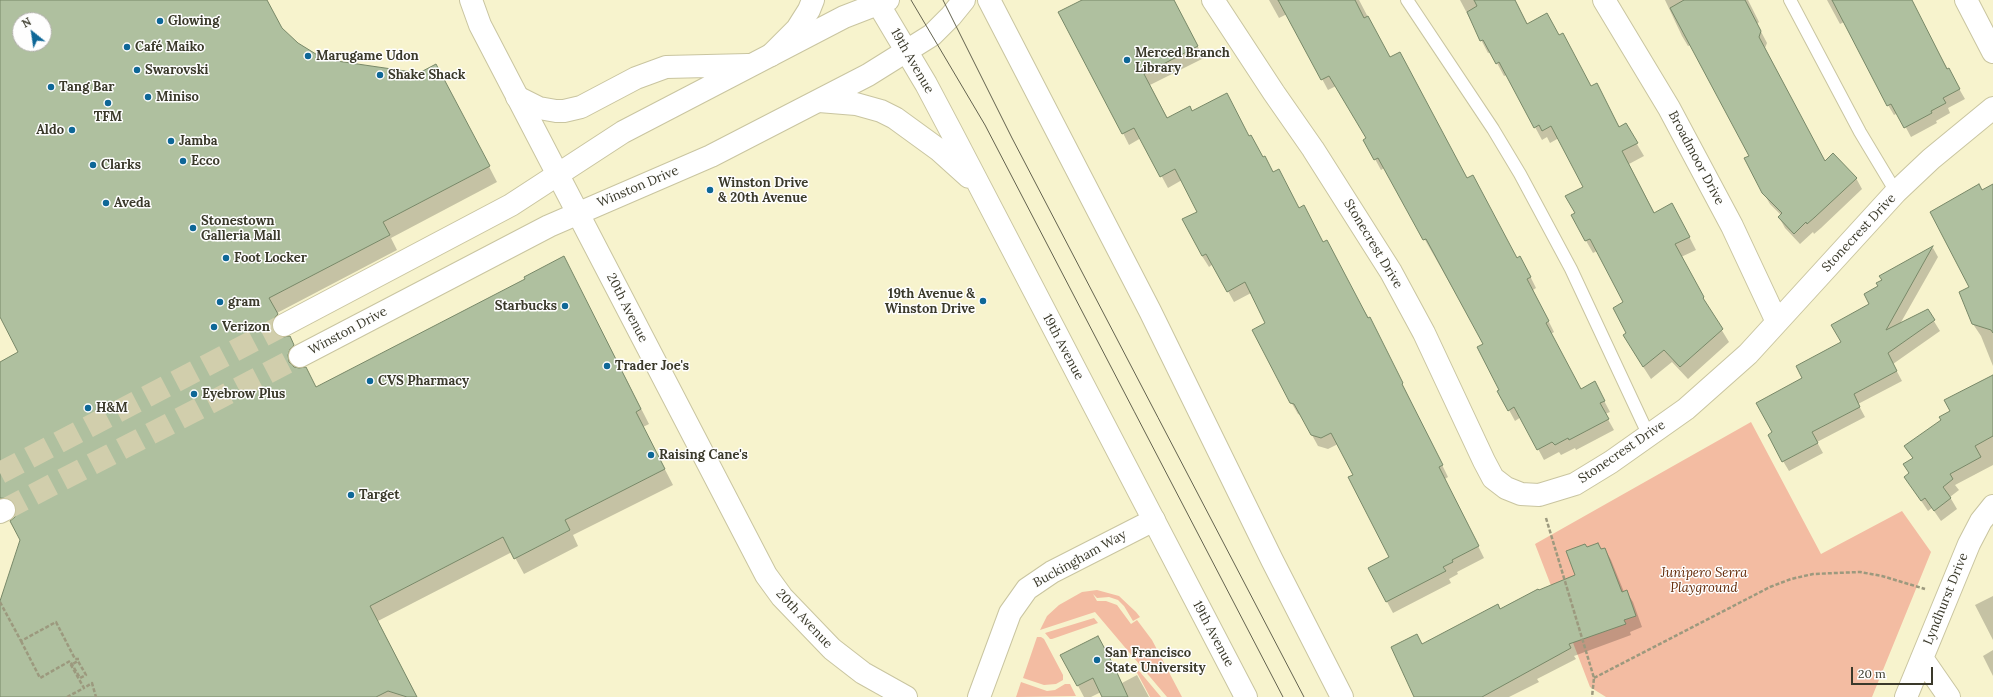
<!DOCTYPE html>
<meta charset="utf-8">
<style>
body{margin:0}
#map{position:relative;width:1993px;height:697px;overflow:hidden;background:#f7f3cd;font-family:Lora,serif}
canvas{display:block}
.north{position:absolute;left:12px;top:12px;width:40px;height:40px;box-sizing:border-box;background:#fefefe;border:1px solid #b0afa9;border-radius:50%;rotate:330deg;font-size:11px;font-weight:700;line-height:16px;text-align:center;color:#3a392a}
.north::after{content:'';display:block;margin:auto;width:14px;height:18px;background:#0e6797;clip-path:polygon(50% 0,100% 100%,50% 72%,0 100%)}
.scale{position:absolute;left:1851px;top:667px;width:82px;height:18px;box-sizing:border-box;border:2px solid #3a392a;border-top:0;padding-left:5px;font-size:12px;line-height:14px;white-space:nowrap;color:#3a392a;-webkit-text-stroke:3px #fefefe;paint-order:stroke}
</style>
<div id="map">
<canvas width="1993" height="697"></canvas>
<div class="north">N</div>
<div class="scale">20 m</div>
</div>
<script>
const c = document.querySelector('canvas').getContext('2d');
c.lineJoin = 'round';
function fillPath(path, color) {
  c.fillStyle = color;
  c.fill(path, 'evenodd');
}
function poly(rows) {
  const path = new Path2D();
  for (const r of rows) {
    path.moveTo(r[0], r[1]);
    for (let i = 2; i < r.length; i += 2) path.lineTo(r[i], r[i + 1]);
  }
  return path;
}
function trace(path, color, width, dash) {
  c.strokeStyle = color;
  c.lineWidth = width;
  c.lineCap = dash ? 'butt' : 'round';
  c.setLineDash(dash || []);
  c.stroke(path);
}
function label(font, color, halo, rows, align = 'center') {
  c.font = font + ' Lora,serif';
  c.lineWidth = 3;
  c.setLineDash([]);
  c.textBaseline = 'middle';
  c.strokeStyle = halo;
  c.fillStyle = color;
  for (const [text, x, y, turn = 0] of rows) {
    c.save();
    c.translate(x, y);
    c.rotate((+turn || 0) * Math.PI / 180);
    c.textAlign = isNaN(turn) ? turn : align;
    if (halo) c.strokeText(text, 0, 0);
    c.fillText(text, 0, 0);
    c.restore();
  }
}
fillPath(poly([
 [1751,422,1821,554,1902,511,1931,552,1872,697,1606,697,1590,687,1535,544],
 [1097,590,1119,596,1136,612,1140,617,1133,621,1124,606,1118,600,1109,597,1097,598,1093,594,1097,601,1106,601,1117,605,1131,624,1137,620,1152,640,1182,697,1167,697,1095,612,1040,630,1047,616,1059,605,1082,592],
 [1094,618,1098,623,1052,639,1050,639,1045,633],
 [1037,637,1041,637,1044,639,1063,675,1063,680,1056,684,1044,685,1023,678],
 [1135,667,1140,672,1161,697,1150,697,1135,669,1125,674],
 [1021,682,1047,691,1055,690,1065,684,1070,684,1076,696,1016,697]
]), '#f3bca2');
fillPath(poly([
 [0,0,267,0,282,30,304,49,327,60,444,80,497,182,391,238,397,250,277,313,286,330,280,338,289,337,302,361,297,369,305,368,316,388,572,273,649,424,643,427,673,485,573,535,578,546,524,574,512,552,378,621,417,697,0,697,0,604,21,540,15,517,17,513,8,514,0,500,0,363,20,353,0,315],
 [20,20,44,20,44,44,20,44],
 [288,351,290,351,287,360],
 [1084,0,1173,0,1204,58,1150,85,1168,119,1192,112,1249,137,1323,243,1376,330,1448,477,1445,479,1484,558,1457,572,1458,574,1449,579,1451,583,1393,613,1369,568,1390,557,1354,475,1338,444,1328,449,1318,446,1301,415,1298,414,1291,402,1267,323,1251,293,1234,302,1213,264,1209,267,1202,256,1198,212,1182,180,1168,188,1141,138,1129,145,1123,133],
 [1269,0,1359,0,1390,59,1517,259,1526,268,1536,288,1533,290,1554,332,1551,334,1581,390,1600,393,1610,412,1605,414,1614,430,1576,450,1575,448,1561,455,1559,452,1544,460,1521,417,1515,421,1509,410,1485,345,1384,168,1381,170,1375,159,1367,139,1336,86,1328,90,1287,14,1279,18],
 [1458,0,1515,0,1528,25,1559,36,1591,87,1597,84,1620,128,1625,124,1644,156,1629,164,1655,214,1679,217,1696,250,1681,257,1710,311,1729,342,1688,379,1672,362,1651,379,1631,348,1628,333,1625,303,1597,251,1593,253,1572,216,1576,214,1584,187,1559,138,1550,143,1547,137,1542,140,1507,75,1504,76,1491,52,1488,53,1460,0],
 [1665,0,1748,0,1759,22,1757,24,1767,43,1765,48,1825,162,1856,178,1862,189,1821,228,1814,234,1813,232,1800,244,1785,228,1779,217,1781,215,1770,204,1763,192,1750,156,1691,45,1688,46,1682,36],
 [1827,0,1908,0,1965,99,1948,108,1950,113,1936,121,1937,123,1911,137,1898,113,1894,115,1888,105,1844,22,1840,24],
 [1993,185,1993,366,1981,336,1973,324,1971,288,1982,191],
 [1933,248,1938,257,1900,324,1927,310,1940,331,1893,364,1902,381,1858,404,1865,417,1817,442,1823,453,1789,471,1783,461,1774,433,1803,378,1842,342,1871,304,1883,281,1881,276],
 [1993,376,1993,465,1955,485,1959,490,1950,497,1957,509,1941,521,1932,508,1928,511,1905,477,1910,474,1913,459,1906,446,1942,421],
 [1587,548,1605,549,1611,560,1624,592,1626,591,1633,602,1642,627,1630,632,1631,635,1574,656,1576,659,1537,679,1539,682,1509,697,1417,697,1403,674,1422,645,1576,575],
 [1993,596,1993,640,1975,605],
 [1993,650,1993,676,1983,656],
 [1106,651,1122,683,1137,675,1149,697,1104,697,1101,692,1091,697,1084,697,1062,656]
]), '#0003');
const building = poly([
 [0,0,267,0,282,28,298,43,319,56,337,61,419,73,436,64,490,166,383,222,390,235,269,298,278,314,273,319,272,324,273,330,278,336,283,337,290,336,294,345,290,349,288,355,289,362,294,367,299,368,306,367,316,387,525,279,524,277,564,256,641,409,636,412,665,469,565,520,570,530,514,559,503,537,370,606,417,697,407,697,388,691,376,697,0,697,0,601,20,540,10,521,15,517,16,511,15,505,11,499,0,498,0,362,18,352,0,317,0,0],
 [20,20,44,20,44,44,20,44,20,20],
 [1082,0,1174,0,1198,46,1144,74,1167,118,1190,106,1192,111,1227,93,1249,136,1251,135,1263,157,1265,156,1273,172,1279,169,1299,208,1304,205,1323,242,1327,240,1368,318,1370,317,1403,383,1402,384,1443,465,1439,467,1479,546,1452,560,1453,562,1443,567,1446,571,1386,602,1368,568,1389,557,1348,477,1353,475,1331,433,1321,438,1311,435,1294,404,1290,403,1252,330,1265,323,1245,282,1227,292,1206,254,1202,256,1182,219,1197,212,1175,169,1160,177,1134,128,1122,134,1058,12,1082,0],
 [1278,0,1355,0,1364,18,1368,16,1390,57,1400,52,1467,178,1473,175,1517,258,1520,256,1531,277,1527,279,1549,321,1546,323,1581,389,1595,381,1605,401,1600,403,1609,419,1569,440,1568,438,1555,445,1552,442,1537,450,1514,407,1508,411,1497,391,1499,390,1477,347,1483,344,1426,239,1423,240,1378,158,1374,160,1363,140,1366,138,1329,76,1321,80,1278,0],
 [1474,0,1515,0,1527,24,1547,13,1559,35,1563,33,1591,86,1597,83,1619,127,1626,123,1638,143,1622,151,1654,213,1672,203,1690,237,1675,244,1704,297,1703,298,1723,329,1680,367,1664,350,1643,367,1623,335,1626,333,1613,308,1623,302,1590,239,1585,241,1571,215,1575,213,1565,196,1583,187,1551,126,1542,131,1539,125,1534,128,1499,62,1496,64,1483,40,1480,41,1467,12,1477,6,1474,0],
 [1684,0,1745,0,1761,31,1759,37,1825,161,1833,153,1857,178,1815,217,1807,224,1806,222,1794,234,1778,217,1782,213,1762,193,1744,158,1749,156,1670,8,1684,0],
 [1832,0,1912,0,1947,69,1949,68,1960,89,1943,98,1946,103,1931,111,1932,113,1904,128,1891,104,1887,106,1832,0],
 [1979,184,1982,190,1993,184,1993,333,1991,330,1972,324,1959,292,1969,287,1930,212,1979,184],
 [1933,246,1886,330,1928,309,1935,320,1888,353,1897,371,1854,394,1860,407,1812,432,1818,443,1782,462,1768,435,1772,432,1756,403,1802,378,1796,366,1841,342,1831,325,1869,304,1864,294,1878,286,1876,283,1882,280,1879,276,1933,246],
 [1993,375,1993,436,1975,446,1981,457,1950,474,1953,479,1943,487,1951,498,1934,511,1925,498,1921,501,1904,477,1909,473,1903,464,1913,458,1904,446,1941,420,1939,417,1950,411,1944,400,1993,375],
 [1598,543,1601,549,1605,548,1622,592,1627,590,1636,616,1624,620,1626,624,1569,644,1571,648,1482,697,1414,697,1391,647,1417,634,1422,644,1498,604,1500,609,1538,589,1539,590,1575,575,1566,551,1585,544,1587,547,1598,543],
 [1098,636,1114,666,1128,697,1102,697,1093,678,1077,686,1060,655,1098,636]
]);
fillPath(building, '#afc09f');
trace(building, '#788868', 1);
trace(poly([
 [0,473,284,325],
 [4,510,300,356]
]), '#d1ceac', 22, [22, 11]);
const service = poly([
 [1407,0,1493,129,1520,174,1571,269,1649,436],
 [1790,0,1860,132,1896,192]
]);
const minor = poly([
 [471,0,480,25,766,575,782,597,832,649,863,673,906,697],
 [1213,0,1274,93,1313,149,1391,272,1424,333,1484,461,1493,478,1506,488,1521,494,1539,495,1575,484,1611,462,1686,409,1748,354,1896,192,1931,159,1993,108],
 [1604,0,1669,108,1732,226,1777,322],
 [1966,0,1993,52],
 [1922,658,1949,697],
 [979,697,1010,613,1027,589,1052,572,1154,520],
 [1906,697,1969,544,1981,521,1993,506]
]);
const tertiary = poly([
 [517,97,539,108,556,111,564,111,581,107,636,78,666,67,748,65],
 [284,325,511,205,623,132,844,17,888,0],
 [300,356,549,226,711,156,868,75,932,35,951,16,964,0],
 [0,512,4,510]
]);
const trunk = poly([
 [876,0,926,84,953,135,1246,697],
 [989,0,1150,311,1272,560,1342,697],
 [771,55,797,29,809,10,813,0],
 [819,101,856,104,881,111,895,118,939,150,969,177]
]);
trace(service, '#c9c5a0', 14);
trace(minor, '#c9c5a0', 24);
trace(tertiary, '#c9c5a0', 24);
trace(trunk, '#c9c5a0', 24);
trace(poly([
 [1546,518,1594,678,1592,697],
 [0,602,21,641,56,622,75,659,79,659],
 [21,641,40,678,70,661,80,678,86,675,78,661,71,665,84,688,92,683,96,697],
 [1594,678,1770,587,1791,579,1813,574,1860,572,1882,576,1925,589],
 [67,697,84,688]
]), '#9c997e', 2.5, [4, 2]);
trace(service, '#fff', 12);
trace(minor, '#fff', 22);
trace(tertiary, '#fff', 22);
trace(trunk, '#fff', 22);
trace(poly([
 [911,0,985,125,1283,697],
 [943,0,1012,138,1304,697]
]), '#63624e', 1);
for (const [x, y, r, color] of [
 [160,21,4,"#0e6797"],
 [127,47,4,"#0e6797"],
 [308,56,4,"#0e6797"],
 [1127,60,4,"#0e6797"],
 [137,70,4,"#0e6797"],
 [380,75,4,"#0e6797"],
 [51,87,4,"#0e6797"],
 [148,97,4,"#0e6797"],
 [108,103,4,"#0e6797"],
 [72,130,4,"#0e6797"],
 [171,141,4,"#0e6797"],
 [183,161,4,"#0e6797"],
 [93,165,4,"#0e6797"],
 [710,190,4,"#0e6797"],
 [106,203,4,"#0e6797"],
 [193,228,4,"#0e6797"],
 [226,258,4,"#0e6797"],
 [983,301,4,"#0e6797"],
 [220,302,4,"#0e6797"],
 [565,306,4,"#0e6797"],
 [214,327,4,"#0e6797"],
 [607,366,4,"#0e6797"],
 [370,381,4,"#0e6797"],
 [194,394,4,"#0e6797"],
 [88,408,4,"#0e6797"],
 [651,455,4,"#0e6797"],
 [351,495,4,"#0e6797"],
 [1097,660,4,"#0e6797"]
]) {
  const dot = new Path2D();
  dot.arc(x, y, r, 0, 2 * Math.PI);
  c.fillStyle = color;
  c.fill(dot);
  trace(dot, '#fefefe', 1.5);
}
label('bold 13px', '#3a392a', '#fefefe', [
 ["Glowing",168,21],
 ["Café Maiko",135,47],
 ["Merced Branch",1135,53],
 ["Library",1135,68],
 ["Marugame Udon",316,56],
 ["Swarovski",145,70],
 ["Shake Shack",388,75],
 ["Tang Bar",59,87],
 ["Miniso",156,97],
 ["TFM",108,117,"center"],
 ["Aldo",64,130,"right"],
 ["Jamba",179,141],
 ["Ecco",191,161],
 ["Clarks",101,165],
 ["Winston Drive",718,183],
 ["& 20th Avenue",718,198],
 ["Aveda",114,203],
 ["Stonestown",201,221],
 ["Galleria Mall",201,236],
 ["Foot Locker",234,258],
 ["19th Avenue &",975,294,"right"],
 ["Winston Drive",975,309,"right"],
 ["gram",228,302],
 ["Starbucks",557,306,"right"],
 ["Verizon",222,327],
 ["Trader Joe's",615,366],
 ["CVS Pharmacy",378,381],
 ["Eyebrow Plus",202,394],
 ["H&M",96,408],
 ["Raising Cane's",659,455],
 ["Target",359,495],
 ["San Francisco",1105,653],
 ["State University",1105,668]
], 'left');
label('13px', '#3a392a', '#fefefe', [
 ["19th Avenue",912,61,60],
 ["Broadmoor Drive",1696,158,62],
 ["Winston Drive",638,187,-23],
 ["Stonecrest Drive",1859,233,-47],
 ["Stonecrest Drive",1373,244,59],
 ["20th Avenue",627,308,63],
 ["Winston Drive",348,331,-28],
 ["19th Avenue",1063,347,62],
 ["Stonecrest Drive",1622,452,-34],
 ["Buckingham Way",1080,559,-29],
 ["Lyndhurst Drive",1946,599,-68],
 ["20th Avenue",804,619,47],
 ["19th Avenue",1213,634,62]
]);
label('italic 13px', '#632a07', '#fefefe', [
 ["Junipero Serra",1704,573],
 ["Playground",1704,588]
]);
</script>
